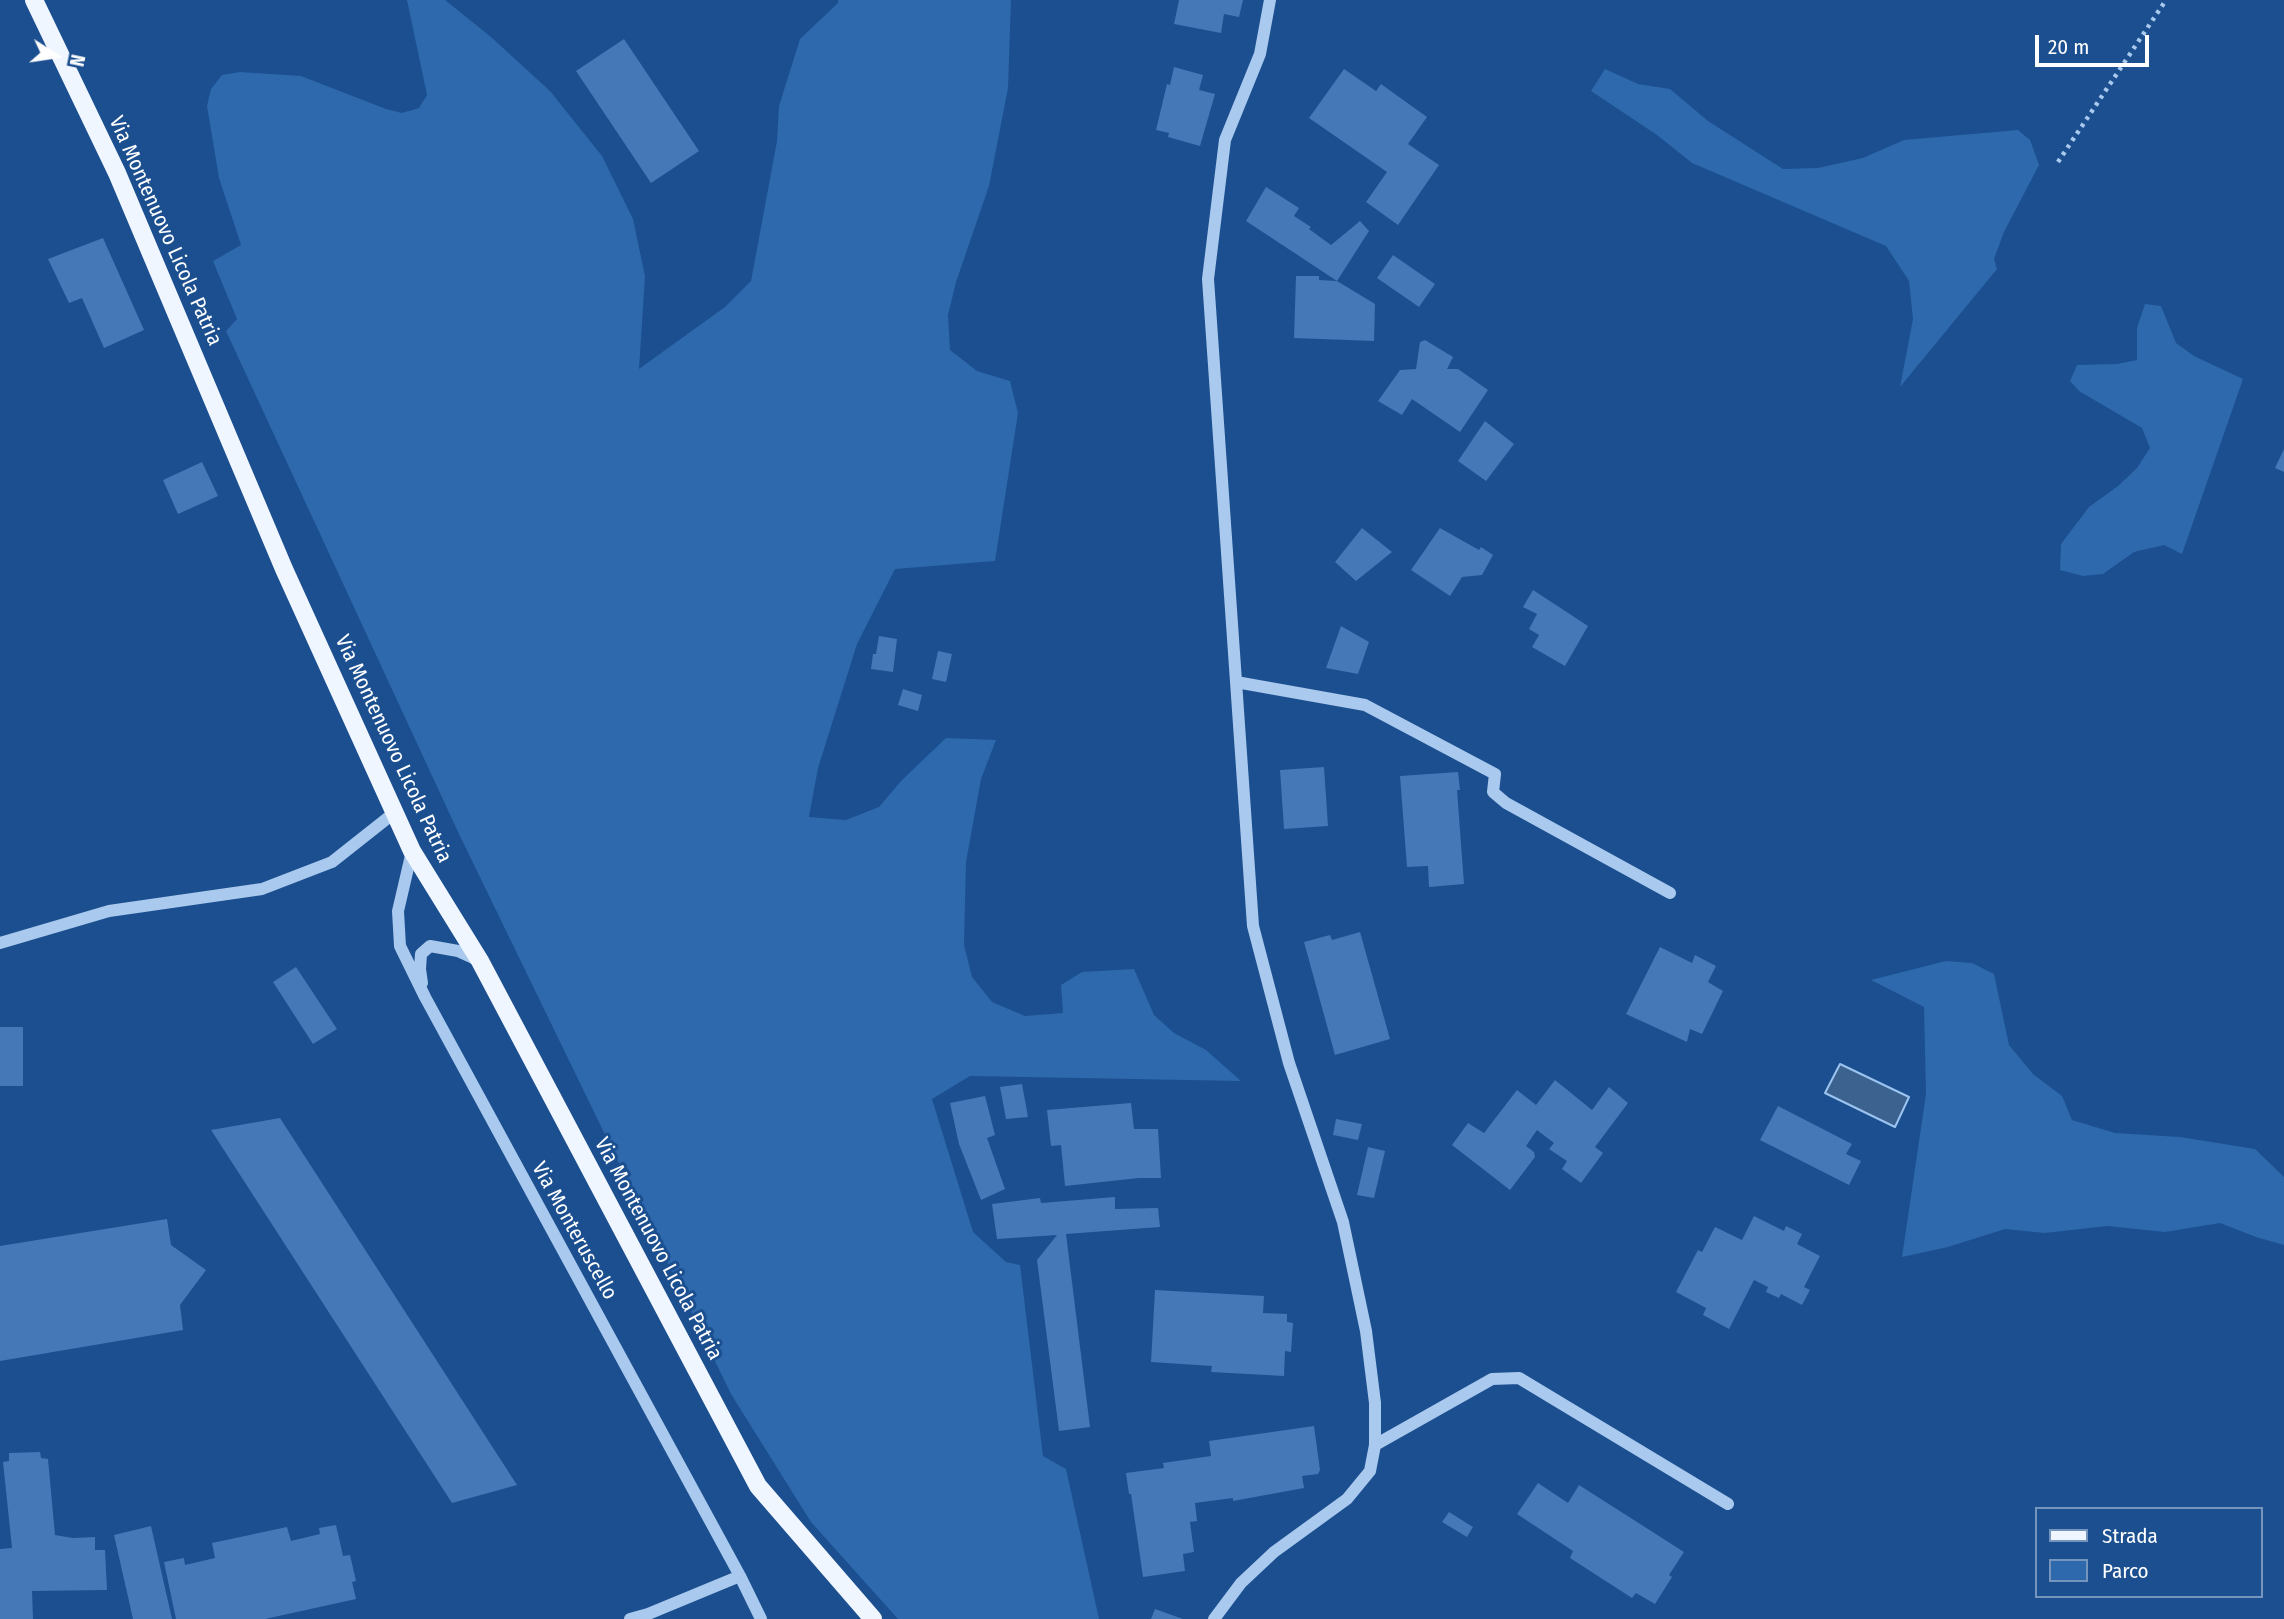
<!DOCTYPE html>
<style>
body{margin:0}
#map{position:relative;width:2284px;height:1619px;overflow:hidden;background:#1b4f8f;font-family:"Fira Sans Condensed",sans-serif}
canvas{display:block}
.legend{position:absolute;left:2035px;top:1507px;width:228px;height:91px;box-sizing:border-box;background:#1b4f8f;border:2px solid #7695bc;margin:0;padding:9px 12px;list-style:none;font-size:21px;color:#fff}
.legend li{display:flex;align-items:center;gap:14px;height:35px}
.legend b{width:35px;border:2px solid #7695bc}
.north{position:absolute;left:21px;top:21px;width:70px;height:70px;-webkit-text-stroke:5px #1b4f8f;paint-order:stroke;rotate:102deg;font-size:19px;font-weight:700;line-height:28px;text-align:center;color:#fff}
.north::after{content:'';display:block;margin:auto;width:24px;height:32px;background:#fff;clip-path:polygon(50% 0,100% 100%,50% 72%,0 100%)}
.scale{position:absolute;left:2035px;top:35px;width:114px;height:32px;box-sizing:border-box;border:4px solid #fff;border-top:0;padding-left:9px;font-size:21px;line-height:24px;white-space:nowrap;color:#fff;-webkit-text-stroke:5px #1b4f8f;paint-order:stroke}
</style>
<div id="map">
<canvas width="2284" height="1619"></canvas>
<ul class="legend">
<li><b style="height:9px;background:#f0f6ff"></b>Strada</li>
<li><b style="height:19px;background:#2e69ad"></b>Parco</li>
</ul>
<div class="north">N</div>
<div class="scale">20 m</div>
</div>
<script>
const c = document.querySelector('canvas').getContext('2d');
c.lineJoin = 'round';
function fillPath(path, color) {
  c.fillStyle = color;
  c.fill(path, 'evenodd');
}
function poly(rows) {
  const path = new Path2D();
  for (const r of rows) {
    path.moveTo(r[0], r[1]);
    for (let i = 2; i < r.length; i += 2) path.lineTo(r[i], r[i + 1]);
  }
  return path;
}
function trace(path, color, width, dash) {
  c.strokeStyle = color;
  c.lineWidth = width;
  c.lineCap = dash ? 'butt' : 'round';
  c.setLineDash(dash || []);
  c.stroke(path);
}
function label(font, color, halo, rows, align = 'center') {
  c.font = font + ' "Fira Sans Condensed",sans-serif';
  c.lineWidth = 6;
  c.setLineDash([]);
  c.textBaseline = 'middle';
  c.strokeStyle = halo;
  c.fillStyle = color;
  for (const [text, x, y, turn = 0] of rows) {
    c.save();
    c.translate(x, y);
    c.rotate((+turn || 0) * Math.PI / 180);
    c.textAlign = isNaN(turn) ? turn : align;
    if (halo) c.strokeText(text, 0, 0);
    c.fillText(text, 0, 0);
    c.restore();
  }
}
fillPath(poly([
 [407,0,445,0,491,37,550,91,602,156,633,219,645,276,639,369,725,307,751,281,777,141,779,106,800,39,838,3,838,0,1011,0,1008,88,989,186,956,282,948,315,950,350,977,371,1010,381,1018,413,995,561,895,569,857,644,818,768,809,817,846,820,879,807,901,781,946,738,996,740,981,779,966,862,964,945,972,977,992,1002,1025,1016,1063,1013,1061,985,1082,972,1134,969,1154,1015,1174,1033,1206,1050,1241,1081,970,1076,932,1099,973,1232,1006,1262,1020,1265,1043,1456,1066,1469,1099,1619,898,1619,811,1522,731,1394,459,834,226,331,237,319,213,261,241,245,219,178,207,106,211,89,222,75,240,72,301,76,386,109,402,113,419,108,427,95],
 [1605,69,1638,84,1670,89,1708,121,1783,169,1818,168,1863,158,1904,140,2018,130,2030,140,2039,165,2004,232,1994,259,1997,269,1900,387,1913,319,1909,281,1886,246,1692,163,1657,135,1591,91],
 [2145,304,2161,306,2176,343,2194,356,2243,379,2182,554,2164,545,2134,552,2103,574,2083,576,2060,570,2061,544,2089,507,2118,486,2137,468,2150,448,2142,428,2079,391,2070,381,2077,365,2117,364,2137,360,2137,328],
 [1946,961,1972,963,1994,974,2009,1045,2033,1074,2062,1096,2072,1120,2115,1133,2180,1137,2255,1149,2284,1177,2284,1245,2256,1237,2220,1223,2165,1232,2107,1226,2045,1233,2005,1229,1948,1247,1902,1257,1926,1094,1924,1007,1871,980]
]), '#2e69ad');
const water = poly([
 [1840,1064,1909,1097,1895,1127,1825,1093,1840,1064]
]);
fillPath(water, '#3c6290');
trace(water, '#9cc4f0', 2);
fillPath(poly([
 [1179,0,1243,0,1239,17,1224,14,1221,33,1174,24],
 [624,39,699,151,651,183,576,71],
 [1174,67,1203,75,1199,90,1215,94,1200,146,1168,137,1169,133,1156,130,1167,84,1170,85],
 [1344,69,1376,91,1381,84,1427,117,1408,144,1439,165,1398,225,1366,202,1387,172,1309,118],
 [1266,187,1299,208,1294,216,1311,227,1309,229,1331,245,1360,221,1369,231,1337,281,1375,304,1374,341,1294,338,1296,276,1319,276,1319,280,1337,281,1246,221],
 [103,238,144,330,104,348,82,298,69,303,48,259],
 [1393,255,1435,284,1419,307,1377,278],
 [1425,340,1453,357,1447,369,1458,369,1488,390,1460,432,1412,399,1402,415,1378,401,1400,370,1416,369,1420,342],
 [1485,421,1514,444,1486,481,1458,461],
 [2284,449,2284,472,2275,468],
 [202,462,218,496,178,514,163,480],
 [1362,528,1392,552,1356,581,1335,562],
 [1440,528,1479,550,1481,547,1493,555,1482,575,1462,577,1450,596,1411,570],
 [1533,590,1588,626,1565,666,1532,647,1539,635,1529,629,1537,614,1523,607],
 [1341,626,1369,642,1358,674,1326,668],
 [879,636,897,639,893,672,871,669,873,654,876,654],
 [938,651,952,654,946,682,932,679],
 [903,689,922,695,918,711,898,705],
 [1324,767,1328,826,1284,829,1280,770],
 [1458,772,1460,790,1457,790,1464,884,1429,887,1428,866,1407,867,1400,776],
 [1360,932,1390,1039,1335,1055,1304,942,1330,935,1332,940],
 [1660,947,1692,963,1695,955,1716,966,1708,982,1723,991,1702,1034,1690,1029,1687,1042,1626,1014],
 [296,967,337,1029,313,1044,273,982],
 [0,1027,23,1027,23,1086,0,1086],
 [1555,1080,1592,1110,1609,1087,1628,1103,1595,1147,1603,1153,1581,1183,1562,1169,1567,1161,1549,1149,1554,1143,1537,1130,1526,1146,1534,1152,1535,1157,1510,1190,1452,1145,1468,1123,1484,1133,1517,1090,1536,1105],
 [1022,1084,1028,1117,1006,1119,1000,1087],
 [985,1096,995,1135,987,1138,1005,1189,981,1200,959,1144,950,1103],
 [1131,1103,1134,1129,1158,1129,1161,1178,1139,1178,1065,1186,1061,1145,1051,1146,1047,1110],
 [1778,1106,1852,1144,1846,1154,1861,1161,1849,1185,1760,1140],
 [280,1118,517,1485,452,1503,211,1130],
 [1336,1119,1362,1124,1358,1140,1333,1135],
 [1368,1147,1385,1151,1374,1198,1357,1195],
 [1115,1197,1115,1209,1158,1208,1160,1227,1066,1234,1090,1427,1059,1431,1037,1260,1057,1235,997,1239,992,1204,1040,1198,1041,1203],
 [1754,1216,1784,1231,1786,1226,1802,1234,1797,1244,1820,1256,1804,1287,1810,1290,1802,1305,1781,1294,1779,1298,1766,1292,1768,1287,1754,1280,1729,1329,1703,1315,1706,1308,1676,1292,1698,1250,1702,1252,1715,1227,1742,1240],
 [167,1219,171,1245,206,1270,180,1305,183,1330,0,1361,0,1246],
 [1155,1290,1264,1296,1263,1313,1287,1314,1287,1322,1293,1323,1291,1352,1285,1351,1284,1376,1211,1372,1212,1366,1151,1362],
 [1314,1426,1320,1470,1318,1474,1302,1476,1304,1488,1233,1501,1233,1498,1195,1503,1197,1521,1190,1522,1194,1552,1183,1554,1185,1571,1143,1577,1131,1494,1129,1494,1126,1473,1164,1468,1163,1463,1211,1456,1209,1441],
 [40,1452,41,1458,48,1459,55,1535,73,1538,95,1537,95,1550,105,1550,107,1590,32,1591,33,1619,0,1619,0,1549,12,1548,3,1462,9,1461,9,1453],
 [1538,1483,1568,1503,1579,1485,1684,1552,1669,1575,1672,1577,1655,1604,1636,1593,1632,1598,1570,1558,1573,1551,1517,1514],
 [1449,1512,1473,1527,1467,1537,1442,1522],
 [336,1525,343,1556,350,1555,356,1581,352,1582,356,1599,265,1619,176,1619,164,1562,184,1558,185,1565,215,1558,212,1543,287,1527,291,1541,320,1534,319,1528],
 [151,1526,172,1619,133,1619,114,1535],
 [1155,1609,1183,1619,1151,1619]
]), '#4478b7');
trace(poly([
 [2058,162,2166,0]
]), '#a9c9ee', 4.5, [3.5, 5]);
trace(poly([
 [1236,682,1365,705,1495,774,1493,792,1506,803,1670,893],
 [412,851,398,911,400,946,425,997,740,1576,761,1619],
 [0,943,109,911,262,889,332,862,394,813],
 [422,983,420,969,421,954,430,946,458,951,480,961],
 [1375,1445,1492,1379,1519,1378,1728,1504],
 [630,1619,648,1614,740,1576],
 [1214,1619,1241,1583,1274,1552,1347,1499,1370,1471,1375,1445,1375,1403,1366,1331,1343,1222,1289,1063,1253,926,1208,279,1225,140,1260,54,1270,0]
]), '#a9c9ee', 12);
trace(poly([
 [34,0,117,173,284,569,412,851,480,961,758,1486,873,1619]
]), '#f0f6ff', 18);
label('21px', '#fff', '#1b4f8f', [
 ["Via Montenuovo Licola Patria",165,231,66],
 ["Via Montenuovo Licola Patria",393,749,65],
 ["Via Monteruscello",574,1231,61],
 ["Via Montenuovo Licola Patria",658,1249,62]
]);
</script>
